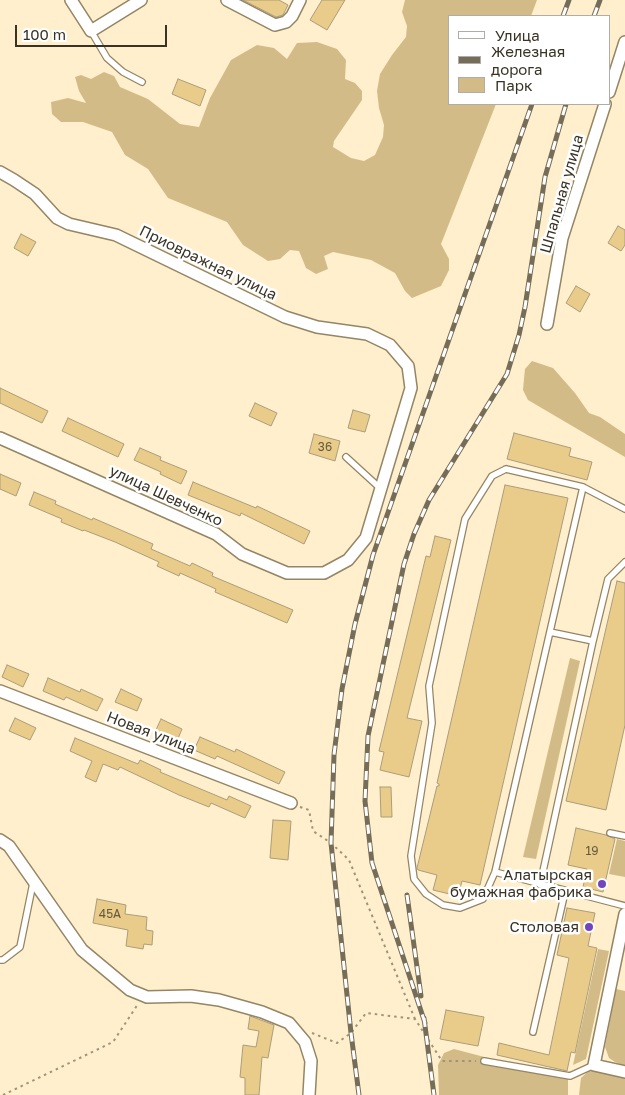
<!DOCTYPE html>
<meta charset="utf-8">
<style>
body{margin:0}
#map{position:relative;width:625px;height:1095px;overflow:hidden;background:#ffefcc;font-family:"Golos Text",sans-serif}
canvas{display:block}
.legend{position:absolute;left:448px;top:15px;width:162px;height:90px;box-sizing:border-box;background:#fff;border:1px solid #b0ada8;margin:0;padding:6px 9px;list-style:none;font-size:15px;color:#393325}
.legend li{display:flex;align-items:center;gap:10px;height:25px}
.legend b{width:25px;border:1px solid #b0ada8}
.scale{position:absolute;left:15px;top:25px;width:152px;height:22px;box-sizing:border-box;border:2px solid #393325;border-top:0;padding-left:6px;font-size:15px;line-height:18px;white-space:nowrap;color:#393325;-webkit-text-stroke:4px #fff;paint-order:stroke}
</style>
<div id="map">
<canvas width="625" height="1095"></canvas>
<ul class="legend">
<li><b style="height:6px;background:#fff"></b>Улица</li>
<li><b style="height:6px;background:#766d59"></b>Железная дорога</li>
<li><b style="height:14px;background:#d3bb88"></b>Парк</li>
</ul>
<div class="scale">100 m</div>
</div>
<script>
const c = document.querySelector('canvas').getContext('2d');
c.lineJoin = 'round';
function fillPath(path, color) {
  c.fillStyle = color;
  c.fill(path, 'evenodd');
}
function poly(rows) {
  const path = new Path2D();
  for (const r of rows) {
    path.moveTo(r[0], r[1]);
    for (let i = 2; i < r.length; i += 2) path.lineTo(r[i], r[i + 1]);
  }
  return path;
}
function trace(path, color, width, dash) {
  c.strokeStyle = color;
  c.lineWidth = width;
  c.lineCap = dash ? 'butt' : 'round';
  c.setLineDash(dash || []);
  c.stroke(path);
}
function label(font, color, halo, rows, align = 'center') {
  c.font = font + ' "Golos Text",sans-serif';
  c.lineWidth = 5;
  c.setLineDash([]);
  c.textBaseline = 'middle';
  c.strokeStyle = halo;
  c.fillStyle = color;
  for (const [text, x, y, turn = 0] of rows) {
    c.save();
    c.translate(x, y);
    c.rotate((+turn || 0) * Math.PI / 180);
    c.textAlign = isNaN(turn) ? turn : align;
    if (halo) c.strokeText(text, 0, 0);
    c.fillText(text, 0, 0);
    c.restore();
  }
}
fillPath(poly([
 [405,0,537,0,531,16,449,16,449,104,496,104,441,244,449,259,449,270,441,286,412,298,405,291,395,273,371,260,333,252,324,256,328,269,316,274,306,268,299,251,290,250,280,259,268,261,243,245,227,222,168,198,148,169,125,155,112,132,83,122,61,122,52,114,51,102,68,98,86,103,79,91,75,77,81,75,91,79,104,72,114,76,120,87,148,99,180,124,199,127,210,98,231,60,257,45,274,48,287,59,297,43,317,42,337,49,346,60,345,79,355,83,362,91,362,100,334,141,333,147,351,158,364,161,375,155,383,137,384,125,379,108,377,91,380,74,392,55,406,37,407,26,402,12],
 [532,361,553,368,575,393,589,413,600,417,625,434,625,457,528,400,523,390,524,379,525,369],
 [570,658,580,661,536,859,523,857],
 [617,839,625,841,625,877,609,874],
 [598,949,609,951,586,1059,573,1065],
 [616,989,625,991,625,1066,615,1062,609,1058,605,1047],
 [454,1049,568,1079,568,1095,439,1095,438,1065,444,1053],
 [592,1068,625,1075,625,1095,579,1095,581,1078]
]), '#d3bb88');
const building = poly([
 [243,0,279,0,288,5,283,15,276,17,243,0],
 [322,0,345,0,327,30,310,20,322,0],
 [178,79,206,90,200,106,172,94,178,79],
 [618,226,625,230,625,245,621,251,608,243,618,226],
 [21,234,36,242,28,256,14,248,21,234],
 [576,286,590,294,580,312,566,303,576,286],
 [0,388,48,411,42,423,0,403,0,388],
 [255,403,277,413,271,426,249,416,255,403],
 [353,410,370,415,365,432,348,428,353,410],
 [68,418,124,444,118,457,62,431,68,418],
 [514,433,571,448,569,456,592,462,587,480,507,459,514,433],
 [314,434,340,441,335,461,309,453,314,434],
 [140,448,161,457,160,460,187,471,181,484,160,474,161,472,134,460,140,448],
 [0,474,21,483,16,496,0,489,0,474],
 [193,482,256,508,257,506,310,531,304,544,241,513,240,516,188,495,193,482],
 [505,485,568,498,480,885,462,881,458,896,433,890,437,875,418,870,417,868,437,786,439,786,439,784,437,783,505,485],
 [34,492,56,501,55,504,92,520,93,518,153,544,151,549,190,566,192,563,213,573,212,576,293,610,287,623,215,592,216,589,180,573,179,576,157,566,159,562,115,542,84,530,83,531,61,522,62,519,29,505,34,492],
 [435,536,451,540,407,718,422,721,409,777,380,770,384,752,379,751,426,556,430,557,435,536],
 [617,581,625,583,625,725,606,810,566,801,617,581],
 [7,665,29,674,23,687,2,677,7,665],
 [48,678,80,692,81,689,103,699,97,711,66,697,64,700,43,691,48,678],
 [121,689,142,699,137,711,115,702,121,689],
 [15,718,36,728,30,740,9,731,15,718],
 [161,719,182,729,177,741,155,732,161,719],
 [200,737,235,752,236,749,285,772,279,784,217,756,215,759,194,750,200,737],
 [75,738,138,764,140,760,161,770,160,772,227,800,229,796,251,806,245,818,211,803,209,807,179,795,120,767,118,770,103,764,96,782,85,777,92,761,70,751,75,738],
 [380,787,391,787,392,817,381,817,380,787],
 [273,820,291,821,288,860,270,858,273,820],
 [576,828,606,835,615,839,603,892,583,887,587,869,568,865,576,828],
 [97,899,126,905,125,914,147,917,146,930,153,931,152,945,144,944,143,949,126,946,128,930,93,923,97,899],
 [567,908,595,913,588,946,597,948,575,1053,571,1052,567,1071,497,1055,499,1043,549,1055,569,958,557,955,567,908],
 [446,1010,484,1017,478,1046,440,1039,446,1010],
 [250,1016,274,1025,268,1058,262,1057,259,1095,245,1095,245,1078,240,1077,243,1045,256,1047,259,1031,248,1029,250,1016]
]);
fillPath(building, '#e9cc8a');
trace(building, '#ab9c7b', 1);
const service = poly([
 [91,31,107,58,123,72,142,82],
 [346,457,381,489],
 [506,469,583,487,495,872,483,899,460,908,443,905,426,894,414,879,411,856,432,723,429,686,465,519,492,476,506,469],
 [583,487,625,509],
 [550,632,593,641,608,579,625,562],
 [610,833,625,836],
 [495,872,625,906],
 [540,885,593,641],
 [0,960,3,960,20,947,33,883],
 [533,1032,565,892],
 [484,1061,570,1076,594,1065]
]);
const minor = poly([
 [71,0,91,31,141,0],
 [227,0,275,25,286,22,292,16,300,0],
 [609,92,625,42],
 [0,172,14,180,35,194,57,218,69,224,116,235,285,317,317,327,367,334,390,345,408,366,411,388,366,538,348,560,324,573,287,573,242,554,216,534,0,438],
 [547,324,562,238,605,104],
 [0,691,291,803],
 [0,840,9,846,82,950,130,990,147,997,191,996,219,1000,262,1012,289,1023,305,1042,311,1061,309,1095],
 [625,914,594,1065,625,1072]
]);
trace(service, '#948565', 8);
trace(minor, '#948565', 14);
trace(poly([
 [300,807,309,810,313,831,331,843,349,860,415,1019],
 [312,1033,337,1043,351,1033,366,1013,415,1019,442,1061,476,1061],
 [3,1095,113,1042,138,1004]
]), '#9e937a', 2, [2.5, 4]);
trace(service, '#fff', 5.5);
trace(minor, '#fff', 11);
const rail = poly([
 [563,16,569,0],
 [594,16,600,0],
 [407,895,421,996],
 [424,1018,434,1095],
 [425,1023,372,863,365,801,368,736,404,564,414,534,429,500,507,374,519,335,525,307,545,177,566,104],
 [359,1095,351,1033,331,843,334,755,342,689,355,624,373,555,532,104]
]);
trace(rail, '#766d59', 5);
trace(rail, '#fff', 3, [9]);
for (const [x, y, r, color] of [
 [602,884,5,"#7145bd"],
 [589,927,5,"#7145bd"]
]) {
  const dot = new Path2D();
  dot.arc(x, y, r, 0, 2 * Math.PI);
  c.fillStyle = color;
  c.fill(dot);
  trace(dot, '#fff', 2);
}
label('12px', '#65593e', null, [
 ["36",325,447],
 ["19",592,851],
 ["45А",110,914]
]);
label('15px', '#393325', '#fff', [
 ["Шпальная улица",562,194,-74],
 ["Приовражная улица",208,263,26],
 ["улица Шевченко",166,496,25],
 ["Новая улица",151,733,21]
]);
label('15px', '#393325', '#fff', [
 ["Алатырская",592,875],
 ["бумажная фабрика",592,892],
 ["Столовая",579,927]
], 'right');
</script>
